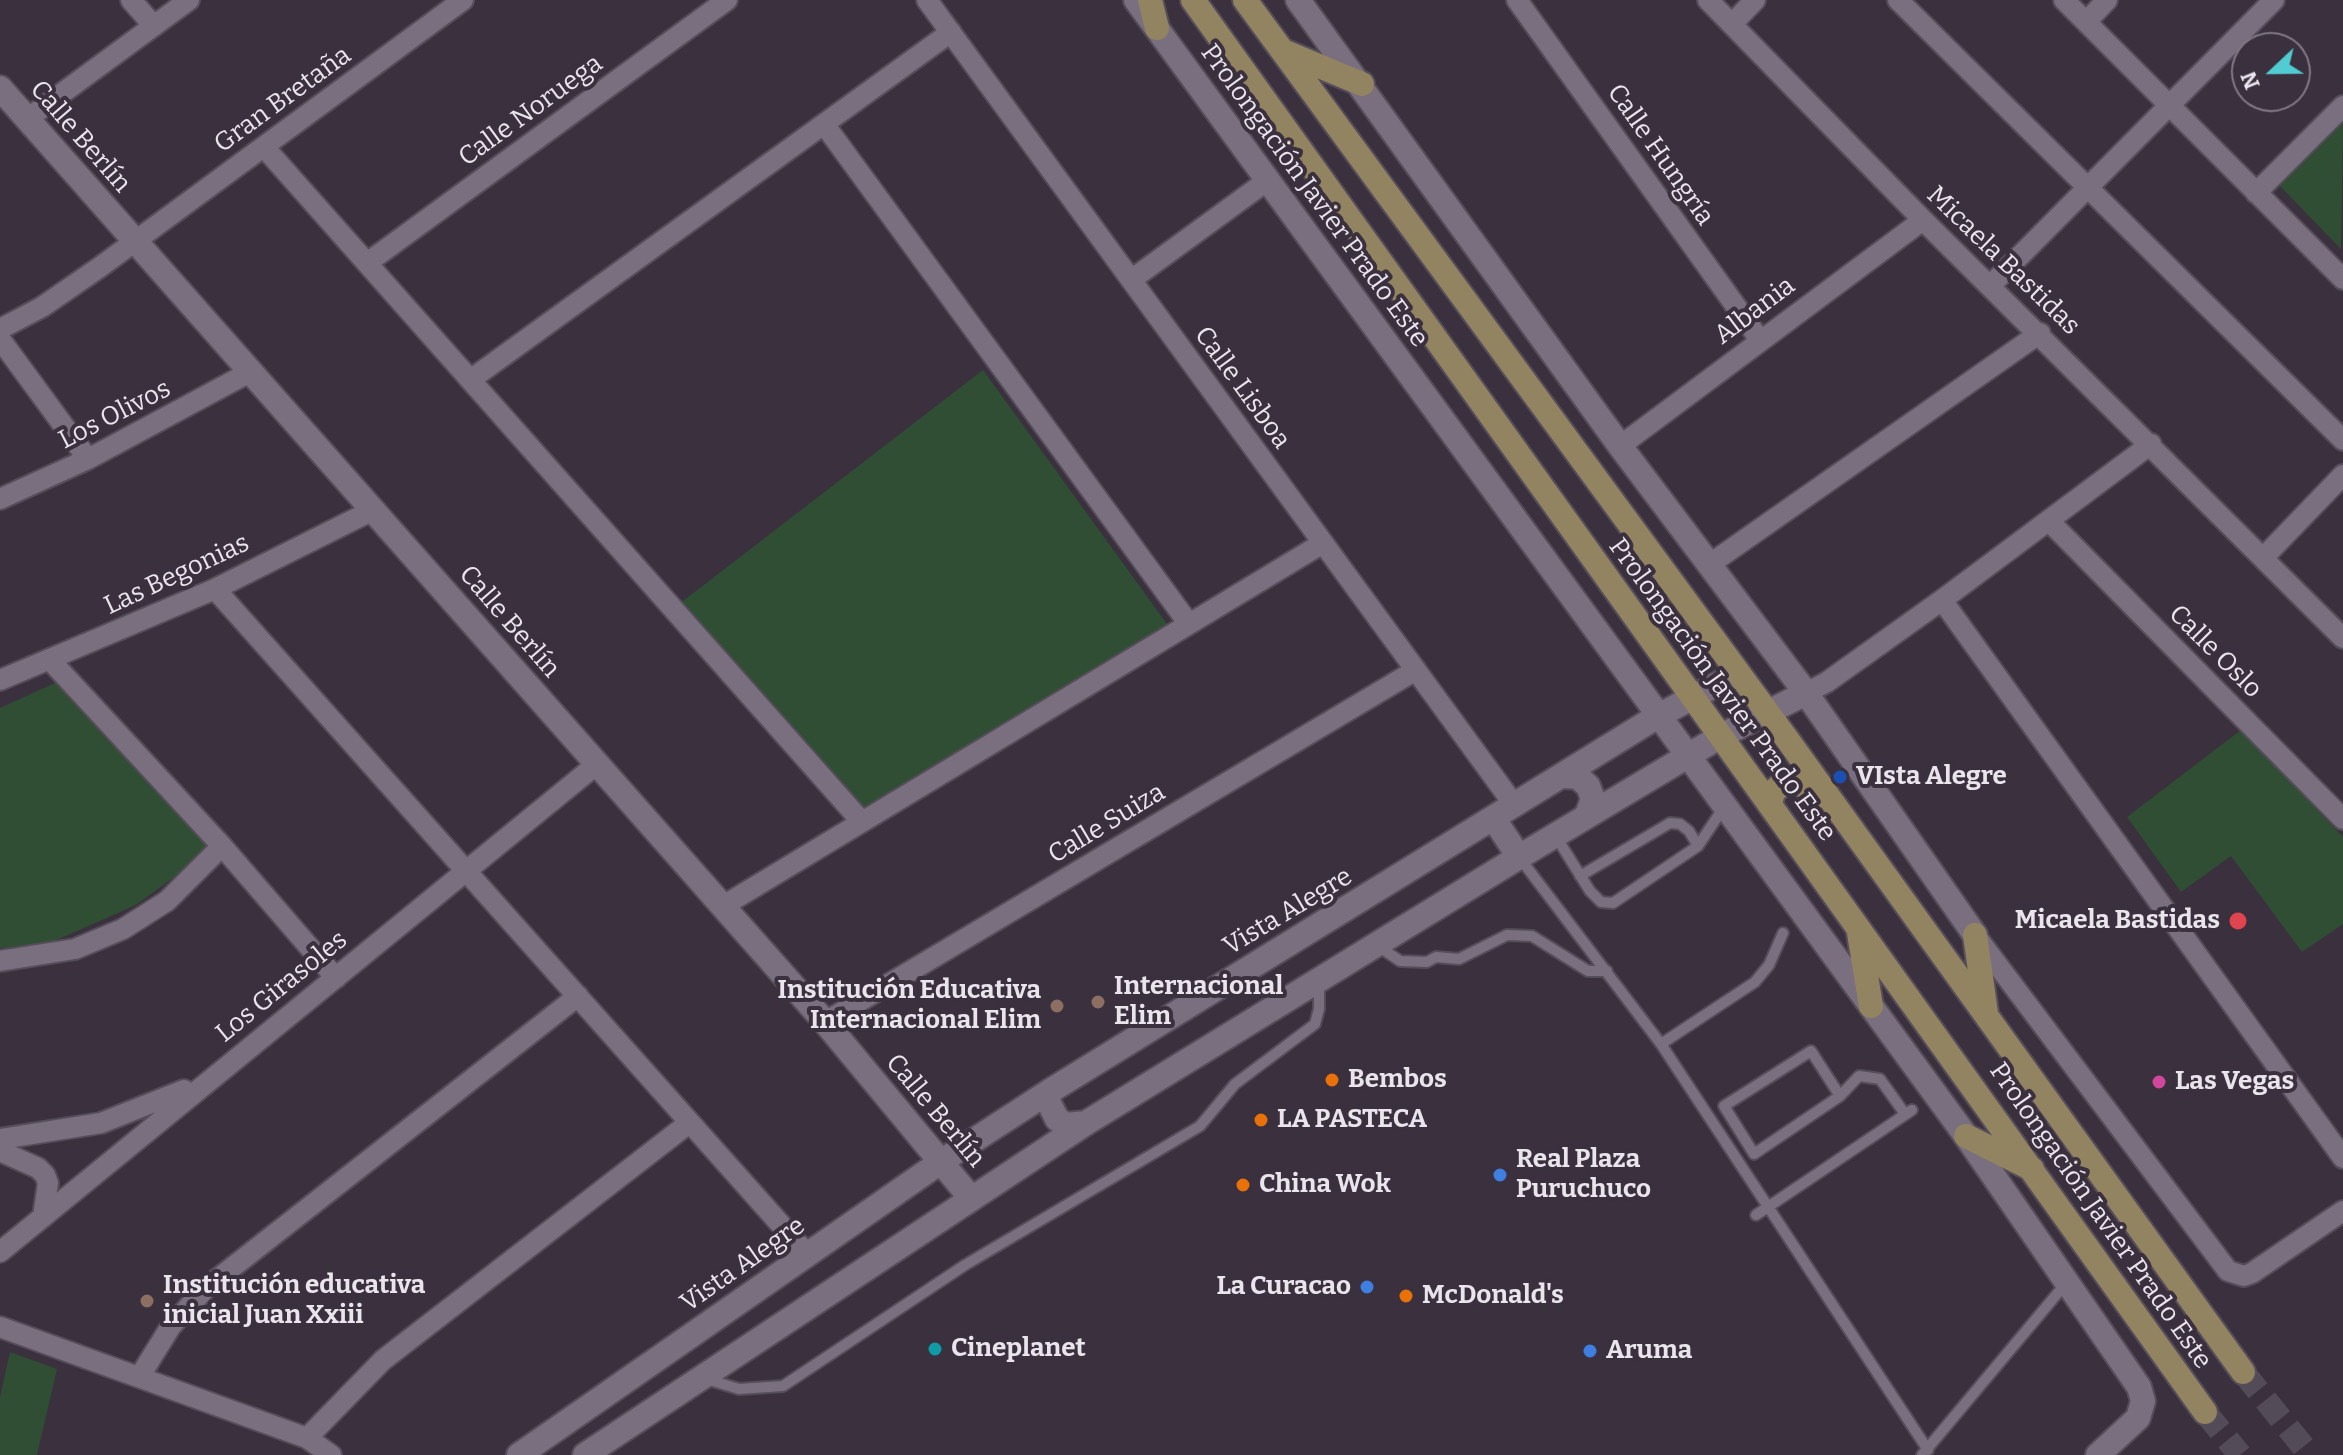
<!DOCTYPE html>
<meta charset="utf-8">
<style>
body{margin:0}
#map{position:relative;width:2343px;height:1455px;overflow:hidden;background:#3a303e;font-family:Bitter,serif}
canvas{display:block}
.north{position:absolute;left:2231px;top:32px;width:80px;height:80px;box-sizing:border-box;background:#3a303e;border:2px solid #807884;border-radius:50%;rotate:248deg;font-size:22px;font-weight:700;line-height:32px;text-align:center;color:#eae4ed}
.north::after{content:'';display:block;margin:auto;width:28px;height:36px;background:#51ccd2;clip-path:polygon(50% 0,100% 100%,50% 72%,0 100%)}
</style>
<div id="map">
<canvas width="2343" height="1455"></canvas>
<div class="north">N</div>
</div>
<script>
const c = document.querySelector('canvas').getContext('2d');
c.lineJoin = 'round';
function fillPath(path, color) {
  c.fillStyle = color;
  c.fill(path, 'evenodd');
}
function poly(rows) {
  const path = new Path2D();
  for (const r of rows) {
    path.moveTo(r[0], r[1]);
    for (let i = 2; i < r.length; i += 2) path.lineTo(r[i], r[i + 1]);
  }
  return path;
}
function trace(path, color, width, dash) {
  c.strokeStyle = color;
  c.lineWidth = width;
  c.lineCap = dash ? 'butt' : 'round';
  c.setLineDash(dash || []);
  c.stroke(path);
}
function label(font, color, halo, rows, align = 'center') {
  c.font = font + ' Bitter,serif';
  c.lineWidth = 8;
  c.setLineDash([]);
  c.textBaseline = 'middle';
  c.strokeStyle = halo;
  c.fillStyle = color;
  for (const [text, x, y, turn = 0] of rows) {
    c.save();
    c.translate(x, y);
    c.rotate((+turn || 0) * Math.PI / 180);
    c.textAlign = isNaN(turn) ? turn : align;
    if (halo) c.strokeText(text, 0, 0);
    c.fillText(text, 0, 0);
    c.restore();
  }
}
fillPath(poly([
 [2339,117,2343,122,2341,249,2275,181],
 [983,370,1167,624,863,810,679,604],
 [57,682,211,850,136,905,43,946,0,948,0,708],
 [2241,730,2343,837,2343,924,2302,952,2231,856,2181,892,2127,817],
 [10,1352,57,1369,37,1455,0,1455,0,1397]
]), '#304e33');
trace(poly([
 [2243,1372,2310,1455],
 [2205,1412,2240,1455]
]), '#544b58', 24, [24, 12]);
const service = poly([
 [1555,835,1590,891,1601,902,1613,903,1698,846,1724,807],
 [1519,857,1661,1044,1928,1450],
 [1580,876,1670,823,1680,824,1689,831,1698,846],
 [1378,946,1400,961,1427,962,1436,957,1459,959,1507,935,1532,936,1588,971,1607,971],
 [1661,1044,1755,982,1769,965,1783,933],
 [1840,1096,1811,1051,1724,1106,1754,1154,1840,1096,1859,1076,1880,1079,1905,1114],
 [1756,1215,1912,1110],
 [703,1378,739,1389,783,1386,965,1265,1200,1126,1235,1084,1315,1024,1319,1009,1319,981],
 [1922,1455,2067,1282]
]);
const minor = poly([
 [131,0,154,26],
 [927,0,1515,806],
 [1517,0,1760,340],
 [1708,0,1923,220,2343,638],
 [1898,0,2343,440],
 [2064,0,2343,279],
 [2086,22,2107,0],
 [1732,24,1755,0],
 [27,119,189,0],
 [824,124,1189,624],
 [264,147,862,822],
 [2256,193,2343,106],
 [367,263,727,0],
 [1131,280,1268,180],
 [1991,285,2274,0],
 [0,329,42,307,100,267,463,0],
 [0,339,88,459],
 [470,380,951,32],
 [1620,446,1923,220],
 [0,499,88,459,250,372],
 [2049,521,2343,819],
 [2263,558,2343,475],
 [1710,564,2040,333],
 [215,589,807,1254],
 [1942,600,2343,1158],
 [51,661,222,846,336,978],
 [0,680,215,589,373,510],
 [1806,693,1827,682,1942,600,2151,444],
 [723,906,1323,543],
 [1975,935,2228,1271,2244,1276,2252,1273,2343,1211],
 [0,961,75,949,123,929,167,901,222,846],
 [825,1022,1416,670],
 [0,1139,101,1123,184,1090],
 [0,1151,38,1168,45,1175,48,1183,43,1217],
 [0,1252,597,764],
 [0,1327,307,1438,331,1455],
 [140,1376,171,1326,206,1288,578,996],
 [307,1438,383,1360,689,1123]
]);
const tertiary = poly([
 [1136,0,1966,1136,2139,1387,2143,1401,2138,1418,2098,1455],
 [1298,0,1620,446,1806,693,1975,935],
 [0,88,825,1022,970,1197],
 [1564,776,1578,777,1588,786,1593,799,1586,817],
 [1494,819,1519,857],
 [1050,1091,1048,1101,1057,1119,1066,1125,1086,1123],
 [519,1455,942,1161,1050,1091,1658,716,1738,673],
 [585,1455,1086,1123,1519,857,1721,736,1806,693]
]);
const primary = poly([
 [1150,0,1157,28],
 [1193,0,2205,1412],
 [1245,0,1787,739,2243,1372],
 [1283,51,1362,84],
 [1770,804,1773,792,1783,783,1798,783,1824,796],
 [1859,933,1871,1006],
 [1975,935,1986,1013],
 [1966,1136,2032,1169]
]);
trace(service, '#554d59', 14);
trace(minor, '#554d59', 24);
trace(tertiary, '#554d59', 28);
trace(primary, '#554d59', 28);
trace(service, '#7a6f7f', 10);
trace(minor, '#7a6f7f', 20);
trace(tertiary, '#7a6f7f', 24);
trace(primary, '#928460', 24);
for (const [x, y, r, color] of [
 [1840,777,8,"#1a4fb4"],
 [2238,921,10,"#e0444e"],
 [1098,1002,8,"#8d6e63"],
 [1057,1006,8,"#8d6e63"],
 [1332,1080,8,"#e8710a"],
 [2159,1082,8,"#d1479c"],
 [1261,1120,8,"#e8710a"],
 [1500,1175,8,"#3f7fe0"],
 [1243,1185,8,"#e8710a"],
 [1367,1287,8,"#3f7fe0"],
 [1406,1296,8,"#e8710a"],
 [147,1301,8,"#8d6e63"],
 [935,1349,8,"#0f9aa8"],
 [1590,1351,8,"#3f7fe0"]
]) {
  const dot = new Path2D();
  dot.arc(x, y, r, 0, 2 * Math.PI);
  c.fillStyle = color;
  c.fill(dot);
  trace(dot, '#3a303e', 3);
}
label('26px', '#eae4ed', '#3a303e', [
 ["Gran Bretaña",283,100,-36],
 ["Calle Noruega",531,111,-36],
 ["Calle Berlín",80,137,49],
 ["Calle Hungría",1660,155,55],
 ["Prolongación Javier Prado Este",1314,196,54],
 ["Micaela Bastidas",2003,261,44],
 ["Albania",1755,311,-37],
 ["Calle Lisboa",1242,388,54],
 ["Los Olivos",115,415,-27],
 ["Las Begonias",177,575,-25],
 ["Calle Berlín",509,622,49],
 ["Calle Oslo",2215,652,45],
 ["Prolongación Javier Prado Este",1722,690,54],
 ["Calle Suiza",1107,824,-31],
 ["Vista Alegre",1288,912,-31],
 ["Los Girasoles",282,987,-39],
 ["Calle Berlín",935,1111,50],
 ["Prolongación Javier Prado Este",2100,1216,55],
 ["Vista Alegre",743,1265,-35]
]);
label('bold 26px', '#eae4ed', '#3a303e', [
 ["VIsta Alegre",1856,777],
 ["Micaela Bastidas",2220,921,"right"],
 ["Internacional",1114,987],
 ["Elim",1114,1017],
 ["Institución Educativa",1041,991,"right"],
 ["Internacional Elim",1041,1021,"right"],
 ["Bembos",1348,1080],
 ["Las Vegas",2175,1082],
 ["LA PASTECA",1277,1120],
 ["Real Plaza",1516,1160],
 ["Puruchuco",1516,1190],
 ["China Wok",1259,1185],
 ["Institución educativa",163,1286],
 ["inicial Juan Xxiii",163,1316],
 ["La Curacao",1351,1287,"right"],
 ["McDonald's",1422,1296],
 ["Cineplanet",951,1349],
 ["Aruma",1606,1351]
], 'left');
</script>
